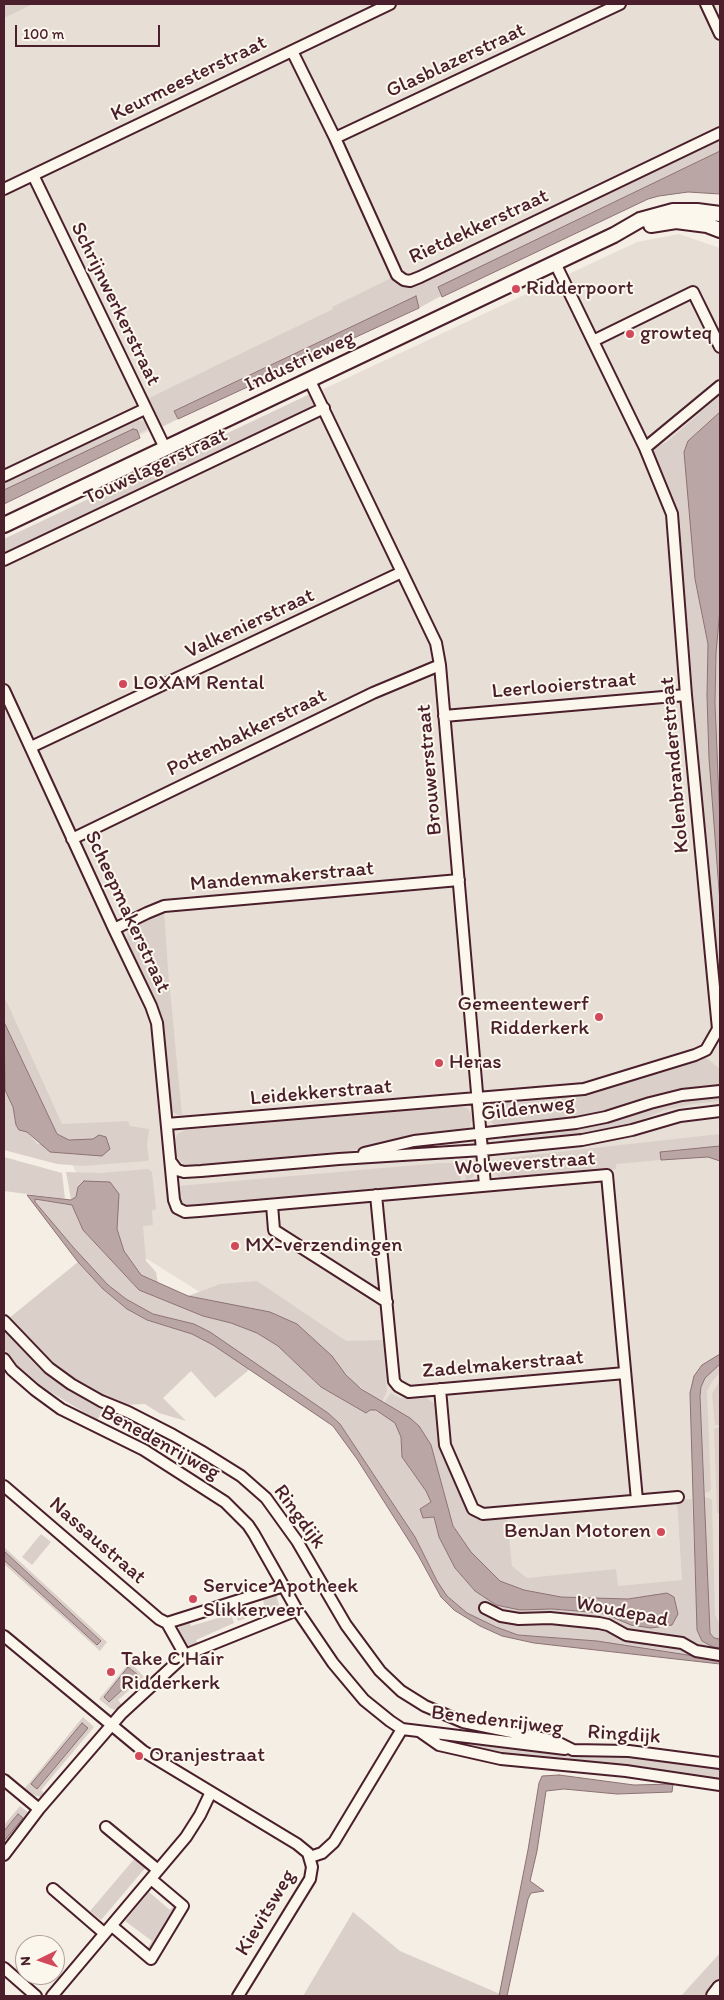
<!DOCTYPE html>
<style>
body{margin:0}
#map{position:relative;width:724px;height:2000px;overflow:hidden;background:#f4eee4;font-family:Itim,sans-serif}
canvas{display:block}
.frame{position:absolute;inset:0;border:5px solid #4a1f2b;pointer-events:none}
.north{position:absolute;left:15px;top:1935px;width:50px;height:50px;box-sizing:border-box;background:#fbf7ec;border:1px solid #b4a19f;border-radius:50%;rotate:266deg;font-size:14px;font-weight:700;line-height:20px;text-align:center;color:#4a1f2b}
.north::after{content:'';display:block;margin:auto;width:18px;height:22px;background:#d1495b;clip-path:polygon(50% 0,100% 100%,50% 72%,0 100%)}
.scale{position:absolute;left:15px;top:25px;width:145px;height:22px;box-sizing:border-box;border:2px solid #4a1f2b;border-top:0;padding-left:6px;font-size:15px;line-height:18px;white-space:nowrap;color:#4a1f2b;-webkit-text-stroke:4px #fbf7ec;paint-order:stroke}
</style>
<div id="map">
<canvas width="724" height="2000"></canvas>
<div class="frame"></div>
<div class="north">N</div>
<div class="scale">100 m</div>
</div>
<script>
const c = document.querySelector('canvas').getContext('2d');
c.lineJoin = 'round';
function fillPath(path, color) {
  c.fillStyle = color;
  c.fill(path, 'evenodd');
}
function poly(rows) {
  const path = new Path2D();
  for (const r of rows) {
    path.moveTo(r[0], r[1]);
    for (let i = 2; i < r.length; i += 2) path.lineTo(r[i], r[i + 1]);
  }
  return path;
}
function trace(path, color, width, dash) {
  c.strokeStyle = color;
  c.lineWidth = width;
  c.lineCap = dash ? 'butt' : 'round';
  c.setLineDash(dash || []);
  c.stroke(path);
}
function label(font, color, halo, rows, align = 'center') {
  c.font = font + ' Itim,sans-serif';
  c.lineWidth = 4;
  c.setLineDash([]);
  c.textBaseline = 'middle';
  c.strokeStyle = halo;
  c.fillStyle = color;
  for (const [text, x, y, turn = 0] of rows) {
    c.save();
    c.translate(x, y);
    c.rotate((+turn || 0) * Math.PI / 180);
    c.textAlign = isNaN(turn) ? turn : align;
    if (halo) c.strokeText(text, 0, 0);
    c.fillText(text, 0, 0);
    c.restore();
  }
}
fillPath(poly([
 [4,4,720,4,720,178,694,163,4,502],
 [679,234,720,248,720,414,688,443,720,803,720,1628,537,1599,414,1445,238,1316,104,1232,4,1019,4,539,637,242]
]), '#e7dfd6');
fillPath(poly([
 [4,4,33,4,4,18],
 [720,139,720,151,438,287,441,296,419,308,415,296,174,410,178,419,162,427,149,398,333,309,332,307,395,276,403,286,410,287,420,283],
 [314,392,318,401,310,407,4,554,4,539],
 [720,395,720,412,688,441,695,579,708,644,709,758,720,903,720,995,678,522,676,508,653,457,653,450,656,447,667,442],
 [131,418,145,422,148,429,138,434,137,431,132,429,4,490,4,479],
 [720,609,720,824,715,703,716,653],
 [164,911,168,969,182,1115,177,1115,172,1111,158,1007,127,941,128,928,135,920],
 [4,996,62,1124,128,1121,130,1126,149,1129,147,1145,149,1159,147,1161,82,1166,57,1164,4,1150,4,1072,5,1090,13,1107,16,1125,20,1130,27,1132,38,1144,109,1142,106,1137,99,1135,93,1139,69,1140,57,1134,4,1022],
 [704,1056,720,1069,720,1088,682,1092,637,1100,579,1118,563,1120,503,1126,494,1125,488,1118,486,1110,487,1106,500,1102,579,1096,595,1093],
 [720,1094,720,1101,693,1104,665,1110,620,1128,579,1138,504,1143,503,1136,564,1130,600,1122,659,1103],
 [457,1106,467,1108,471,1113,472,1120,469,1128,463,1132,412,1138,331,1155,196,1167,187,1166,180,1161,176,1155,173,1146,177,1134,185,1130],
 [720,1134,720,1146,661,1152,661,1160,616,1164,616,1169,502,1179,493,1173,490,1166,491,1161,530,1155],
 [4,1157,62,1173,65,1199,4,1191],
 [464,1162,475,1162,476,1167,473,1177,466,1182],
 [440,1163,456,1163,459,1165,461,1181,458,1183,191,1207,185,1206,180,1202,177,1193,178,1186],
 [148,1169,152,1172,156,1209,152,1211,153,1225,143,1226,146,1261,156,1272,158,1284,140,1275,124,1251,117,1228,119,1195,78,1187,76,1197,71,1200,66,1172,100,1173],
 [35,1199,72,1205,83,1230,139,1290,203,1316,231,1323,257,1333,278,1346,321,1387,366,1413,370,1410,376,1410,396,1423,401,1437,402,1457,426,1491,431,1502,420,1509,423,1518,434,1517,439,1537,455,1568,475,1591,496,1604,520,1610,552,1609,603,1613,631,1625,651,1628,672,1625,678,1614,674,1597,667,1593,628,1599,561,1597,524,1590,500,1581,471,1552,453,1526,431,1445,419,1426,410,1418,384,1403,391,1393,400,1398,425,1397,435,1404,441,1448,467,1510,477,1519,507,1517,512,1566,527,1578,616,1569,618,1586,682,1580,677,1500,692,1499,697,1630,702,1641,713,1647,707,1651,679,1640,638,1635,626,1632,607,1623,587,1619,611,1627,633,1639,664,1641,682,1645,691,1650,689,1656,597,1641,518,1635,496,1627,467,1613,447,1596,437,1581,415,1537,340,1424,328,1413,210,1332,194,1324,153,1314,126,1299,108,1285,73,1247,35,1202],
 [78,1262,103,1289,127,1309,147,1320,192,1334,213,1345,250,1369,215,1398,191,1371,163,1398,186,1421,159,1413,145,1404,121,1405,94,1394,71,1380,8,1319],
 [257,1281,346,1341,383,1340,387,1391,382,1402,353,1382,332,1356,297,1324,270,1312,188,1296,220,1284],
 [4,1325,18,1340,107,1407,97,1420,47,1390,17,1366,4,1349],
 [720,1364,720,1373,713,1380,707,1391,711,1489,709,1492,704,1493,700,1391,705,1378],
 [720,1380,720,1425,715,1425,712,1394],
 [720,1427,720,1513,717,1513,714,1429],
 [704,1497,709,1498,712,1500,715,1615,720,1624,720,1639,714,1638,710,1633],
 [41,1534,51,1542,32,1565,22,1557],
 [4,1547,107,1642,100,1651,4,1564,4,1560,97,1645,101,1641,4,1551],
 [276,1594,281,1612,267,1617,265,1611,238,1621,235,1613,264,1605,263,1598],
 [231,1614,234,1623,196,1640,199,1646,186,1646,179,1633,179,1628,184,1621,189,1619,191,1626],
 [130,1662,144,1677,118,1700,122,1705,115,1710,110,1708,99,1699],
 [128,1667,138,1675,109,1701,104,1697],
 [83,1717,94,1727,41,1790,45,1794,41,1797,33,1795,25,1788],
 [449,1738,513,1748,565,1754,640,1758,720,1769,720,1779,646,1767,500,1754,442,1742,440,1739],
 [20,1806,30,1814,4,1846,4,1841,23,1818,18,1814,4,1831,4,1825],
 [135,1858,146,1867,101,1920,90,1911],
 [149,1892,170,1910,174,1905,177,1908,150,1951,147,1948,152,1941,125,1921],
 [353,1912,400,1951,500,1994,499,1996,303,1996],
 [720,1953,720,1978,707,1996,681,1996]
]), '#dbd0c9');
const water = poly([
 [720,151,720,194,688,192,659,196,648,199,442,297,438,287,720,151],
 [416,296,419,308,178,419,174,411,416,296],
 [720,412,720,609,716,653,715,703,720,824,720,903,709,758,707,696,708,644,695,579,684,452,688,441,720,412],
 [133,429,137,430,140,438,4,504,4,490,133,429],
 [4,1022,57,1134,69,1140,93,1139,99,1135,106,1137,110,1149,102,1156,50,1152,27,1132,19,1130,16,1125,13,1107,5,1090,4,1022],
 [720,1146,720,1161,708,1157,661,1160,660,1152,720,1146],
 [84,1181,110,1182,119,1194,117,1229,124,1251,141,1275,188,1296,270,1312,297,1324,332,1356,346,1375,361,1389,410,1418,419,1426,431,1445,453,1526,471,1552,500,1581,524,1590,561,1597,628,1599,667,1593,674,1597,678,1614,672,1625,651,1628,631,1625,603,1613,552,1609,520,1610,496,1605,475,1591,455,1568,439,1537,434,1517,423,1518,420,1509,431,1502,426,1491,402,1457,401,1437,395,1423,376,1410,370,1410,366,1413,321,1387,278,1346,257,1333,231,1323,203,1316,139,1290,83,1230,72,1205,35,1199,35,1202,73,1247,108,1285,126,1299,153,1314,194,1324,210,1332,328,1413,340,1424,415,1537,437,1581,447,1596,467,1613,496,1627,518,1635,597,1641,720,1660,720,1664,534,1643,502,1636,480,1626,454,1610,441,1597,418,1555,357,1459,333,1426,213,1345,192,1334,147,1320,127,1309,103,1289,78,1262,27,1195,71,1200,76,1197,78,1187,84,1181],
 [720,1354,720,1364,705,1378,701,1387,700,1396,710,1633,714,1638,720,1639,720,1648,713,1647,702,1641,697,1630,690,1393,694,1376,702,1365,720,1354],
 [4,1551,101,1641,97,1645,4,1560,4,1551],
 [128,1667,138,1675,109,1702,104,1697,128,1667],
 [82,1723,88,1728,37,1789,31,1784,82,1723],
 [559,1775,634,1785,673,1784,672,1792,617,1794,564,1789,546,1791,537,1851,530,1881,544,1891,531,1893,528,1899,507,1996,499,1996,528,1850,539,1783,542,1776,559,1775],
 [18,1814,23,1818,4,1841,4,1831,18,1814]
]);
fillPath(water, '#baa7a5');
trace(water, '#8d7174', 1);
const street = poly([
 [706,4,720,34],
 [292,51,335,138,397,275,404,280,410,281,420,277,720,133],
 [335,138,620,4],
 [33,175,165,448],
 [4,189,390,4],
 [593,341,693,292,720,347],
 [309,379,436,643,440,665,485,1185],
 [645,448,720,386],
 [4,476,145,409],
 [4,560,324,408],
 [4,690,114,929,151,1006,157,1023,174,1200,177,1208,185,1212,199,1211,607,1175,637,1500],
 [444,716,686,695],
 [31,747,402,572],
 [72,839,373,693,440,665],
 [114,929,147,913,164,906,459,880],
 [167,1124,584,1089,695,1055,706,1050,718,1029,686,695,672,514,645,448,555,263],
 [364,1153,414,1141,576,1123,606,1117,650,1103,682,1095,720,1091],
 [171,1162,177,1170,184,1172,201,1171,339,1159,482,1150,582,1140,632,1130,680,1116,720,1111],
 [376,1195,394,1381,398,1386,409,1392,625,1373],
 [272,1205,274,1230,387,1302],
 [4,1321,49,1368,71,1384,101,1401,128,1412,173,1435,201,1451,241,1476,266,1498,297,1541,346,1625,380,1671,401,1691,425,1706,463,1722,555,1741,573,1750,629,1751,720,1763],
 [4,1359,12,1370,35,1390,61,1409,144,1450,225,1502,248,1525,254,1534,297,1610,333,1663,364,1700,390,1721,402,1729,565,1749],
 [440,1389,445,1445,473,1509,483,1514,678,1497],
 [4,1486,159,1619,167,1623],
 [485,1608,501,1616,519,1619,550,1618,599,1623,608,1625,626,1635,682,1643,696,1651,720,1655],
 [4,1636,143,1751,297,1844,308,1853,312,1867,310,1879,238,1996],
 [185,1655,167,1623,284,1586],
 [419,1731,439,1745,501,1759,626,1771,720,1785],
 [4,1780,39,1809],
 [106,1827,158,1870],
 [4,1855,39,1809,122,1713,185,1655,297,1610],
 [310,1857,322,1853,334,1842,402,1729],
 [53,1889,104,1933],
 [112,1926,151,1959,183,1906,151,1879],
 [4,1968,36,1996],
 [52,1996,186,1837,200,1815,211,1792]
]);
const secondary = poly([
 [651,225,676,221,707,225,720,230],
 [4,525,614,235,640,220,673,211,697,211,720,214],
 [714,1996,720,1988]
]);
trace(street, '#4a1f2b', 14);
trace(secondary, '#4a1f2b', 18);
trace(street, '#fbf7ec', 10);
trace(secondary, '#fbf7ec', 14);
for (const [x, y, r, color] of [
 [516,289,5,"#d1495b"],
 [630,334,5,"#d1495b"],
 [123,684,5,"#d1495b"],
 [599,1017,5,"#d1495b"],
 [439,1063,5,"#d1495b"],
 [235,1246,5,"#d1495b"],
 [661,1532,5,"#d1495b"],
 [193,1599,5,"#d1495b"],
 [111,1672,5,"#d1495b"],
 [139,1756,5,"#d1495b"]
]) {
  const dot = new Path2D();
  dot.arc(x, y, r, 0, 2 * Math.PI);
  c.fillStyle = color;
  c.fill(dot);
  trace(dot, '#fbf7ec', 2);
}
label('21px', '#4a1f2b', '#fbf7ec', [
 ["Glasblazerstraat",456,61,-25],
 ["Keurmeesterstraat",189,79,-26],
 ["Rietdekkerstraat",479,227,-25],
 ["Schrijnwerkerstraat",115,304,64],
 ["Industrieweg",300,362,-25],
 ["Touwslagerstraat",156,467,-25],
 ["Valkenierstraat",250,624,-25],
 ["Leerlooierstraat",564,686,-5],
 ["Pottenbakkerstraat",247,733,-26],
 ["Kolenbranderstraat",675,765,-95],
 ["Brouwerstraat",430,770,-95],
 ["Mandenmakerstraat",282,877,-5],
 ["Scheepmakerstraat",127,912,65],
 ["Leidekkerstraat",321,1093,-5],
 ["Gildenweg",528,1109,-7],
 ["Wolweverstraat",525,1164,-4],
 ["Zadelmakerstraat",503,1365,-5],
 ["Benedenrijweg",160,1443,29],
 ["Ringdijk",299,1517,54],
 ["Nassaustraat",97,1541,41],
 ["Woudepad",622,1612,11],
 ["Benedenrijweg",497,1721,7],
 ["Ringdijk",624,1735,4],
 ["Kievitsweg",266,1913,-59]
]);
label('21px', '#4a1f2b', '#fbf7ec', [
 ["Ridderpoort",526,289],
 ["growteq",640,334],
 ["LOXAM Rental",133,684],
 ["Gemeentewerf",589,1005,"right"],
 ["Ridderkerk",589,1029,"right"],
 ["Heras",449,1063],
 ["MX-verzendingen",245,1246],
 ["BenJan Motoren",651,1532,"right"],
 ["Service Apotheek",203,1587],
 ["Slikkerveer",203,1611],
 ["Take C'Hair",121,1660],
 ["Ridderkerk",121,1684],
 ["Oranjestraat",149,1756]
], 'left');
</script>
